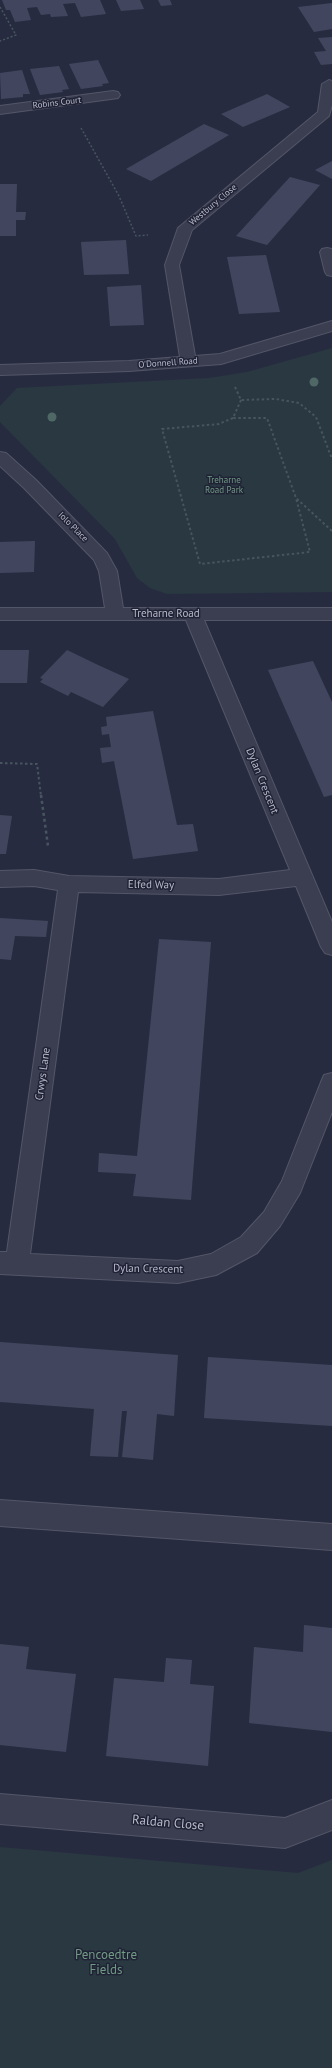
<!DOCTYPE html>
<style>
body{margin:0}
canvas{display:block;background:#272b40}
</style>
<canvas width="332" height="2068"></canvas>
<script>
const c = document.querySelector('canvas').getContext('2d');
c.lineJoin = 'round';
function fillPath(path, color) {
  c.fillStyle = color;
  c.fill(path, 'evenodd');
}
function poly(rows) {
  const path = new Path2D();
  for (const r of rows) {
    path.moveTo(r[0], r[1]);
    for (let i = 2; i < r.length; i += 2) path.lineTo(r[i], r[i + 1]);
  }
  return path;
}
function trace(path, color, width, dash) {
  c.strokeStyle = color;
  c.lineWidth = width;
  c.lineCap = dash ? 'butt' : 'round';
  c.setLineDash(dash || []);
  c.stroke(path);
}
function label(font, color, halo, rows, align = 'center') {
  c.font = font + ' "PT Sans",sans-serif';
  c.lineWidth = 3;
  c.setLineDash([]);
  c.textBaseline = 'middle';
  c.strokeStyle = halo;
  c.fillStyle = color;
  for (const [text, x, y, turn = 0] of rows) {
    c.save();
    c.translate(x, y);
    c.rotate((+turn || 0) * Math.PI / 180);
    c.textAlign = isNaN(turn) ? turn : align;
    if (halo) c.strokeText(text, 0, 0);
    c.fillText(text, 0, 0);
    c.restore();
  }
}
fillPath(poly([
 [332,348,332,592,167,594,150,588,137,578,115,539,0,422,0,406,17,388,209,378,247,372],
 [0,1847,298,1873,332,1860,332,2068,0,2068]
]), '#293841');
fillPath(poly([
 [2,0,100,0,106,14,81,17,75,3,63,4,68,16,51,17,50,14,41,15,37,7,27,8,31,20,15,22,10,10,6,10],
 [116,0,140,0,144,9,121,11],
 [158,0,170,0,172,5,161,6],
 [332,3,332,29,314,32,298,7],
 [332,37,332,64,321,65,314,52,326,51,318,38],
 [98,60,109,83,102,84,103,86,81,89,69,64],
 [59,66,69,89,62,90,63,92,40,95,30,69],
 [22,70,30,94,23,94,23,97,1,99,0,73],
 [267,94,290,107,243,127,221,114],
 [204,124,229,135,151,181,126,169],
 [332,161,332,179,315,170],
 [290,177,320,185,267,245,236,236],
 [0,184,17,184,16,212,26,212,25,220,16,220,16,236,0,236],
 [126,240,129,274,84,275,81,242],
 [266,255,280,312,239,314,227,257],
 [141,285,144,325,110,326,107,287],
 [35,541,34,572,0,573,0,542],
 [0,650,29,650,27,683,0,683],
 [67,650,98,665,129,679,103,707,71,692,68,696,40,682,43,679,40,678],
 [313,661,332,702,332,795,324,797,268,670],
 [153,711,177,825,193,824,198,851,133,859,114,761,102,763,100,748,111,747,109,734,102,735,101,727,107,726,106,717],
 [0,815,12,816,6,854,0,854],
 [0,918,48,921,46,937,15,936,11,960,0,959],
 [159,939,211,942,191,1200,133,1196,136,1174,98,1172,99,1153,137,1156],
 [0,1342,178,1355,174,1416,157,1414,153,1460,122,1457,127,1411,122,1411,118,1457,90,1456,94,1409,0,1402],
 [208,1357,332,1365,332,1426,204,1418],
 [304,1625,332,1628,332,1732,249,1723,254,1647,303,1652],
 [0,1644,29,1647,26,1669,76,1674,66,1752,0,1745],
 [166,1658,192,1660,190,1684,214,1686,208,1766,106,1756,114,1678,164,1682]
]), '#41465e');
const minor = poly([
 [329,80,332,81,332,105,329,116,192,230,179,265,195,356,220,354,332,321,332,331,221,364,129,371,0,375,0,365,129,361,180,357,165,265,178,228,318,112,322,84,329,80],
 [113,91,118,92,120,95,118,98,0,114,0,106,113,91],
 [327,248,332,249,332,276,327,275,325,272,320,252,322,249,327,248],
 [0,452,6,453,36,480,107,553,117,571,123,608,332,608,332,620,204,620,332,922,332,955,325,953,321,947,296,886,219,895,78,892,30,1254,178,1261,211,1254,241,1237,264,1212,282,1181,321,1082,324,1075,332,1073,332,1112,300,1193,280,1226,257,1253,216,1275,178,1283,0,1274,0,1252,7,1252,58,890,34,886,0,887,0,871,34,870,69,876,219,879,290,870,186,620,0,620,0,608,105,608,99,571,94,560,24,488,0,466,0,452],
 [0,1500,332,1524,332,1550,0,1526,0,1500],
 [0,1794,285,1818,332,1800,332,1830,285,1848,0,1824,0,1794]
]);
trace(minor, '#535667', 2);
trace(poly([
 [0,7,16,35,0,41],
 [81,128,119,196,136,236,148,235]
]), '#47555e', 1.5, [2, 2]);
trace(poly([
 [235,387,241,400,276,399,299,403,316,417,332,459],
 [241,400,233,418,267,418,296,498,332,531],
 [233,418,219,424,162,429,200,564,310,552,296,498],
 [0,763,37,764,41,796]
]), '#47555e', 2, [2.5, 2.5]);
trace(poly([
 [41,795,48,846]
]), '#47555e', 2.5, [3, 3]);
fillPath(minor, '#3b3e50');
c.fillStyle = '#4f6865';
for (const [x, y] of [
 [314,382],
 [52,417]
]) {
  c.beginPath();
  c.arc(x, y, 4.5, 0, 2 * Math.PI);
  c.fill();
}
label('9px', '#b8baca', '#202335', [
 ["Robins Court",57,103,-7],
 ["Westbury Close",213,205,-40],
 ["O'Donnell Road",168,363,-4],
 ["Iolo Place",73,527,45]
]);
label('9px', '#709a84', '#202335', [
 ["Treharne",224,480],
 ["Road Park",224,490]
]);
label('11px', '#b8baca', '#202335', [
 ["Treharne Road",166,614],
 ["Dylan Crescent",262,781,68],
 ["Elfed Way",151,885,1],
 ["Crwys Lane",43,1074,-82],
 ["Dylan Crescent",148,1269,1]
]);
label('13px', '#b8baca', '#202335', [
 ["Raldan Close",168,1823,5]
]);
label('13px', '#709a84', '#202335', [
 ["Pencoedtre",106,1955],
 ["Fields",106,1970]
]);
</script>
